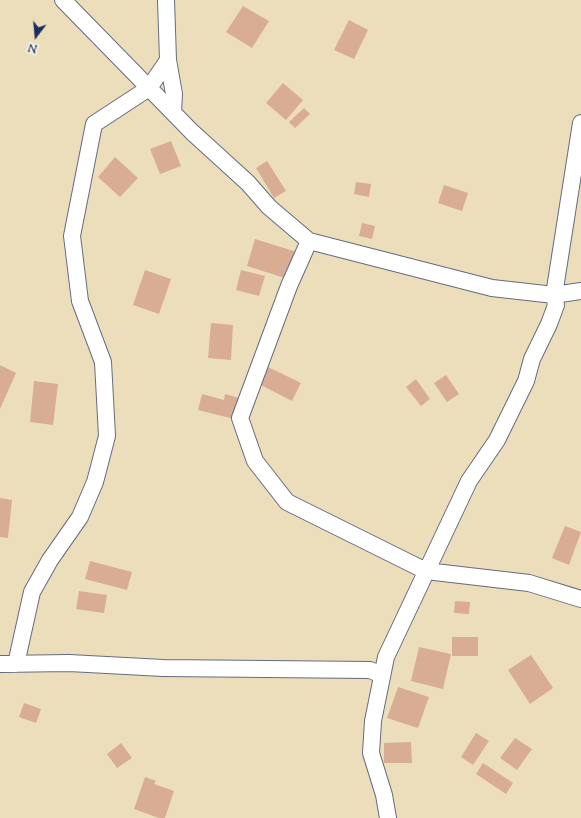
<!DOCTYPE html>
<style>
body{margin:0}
#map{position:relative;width:581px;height:818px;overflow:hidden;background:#eddebb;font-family:"Sorts Mill Goudy",serif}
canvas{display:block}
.north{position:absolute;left:16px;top:16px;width:40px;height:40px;-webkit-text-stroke:3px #fbf7ec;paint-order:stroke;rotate:196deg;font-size:11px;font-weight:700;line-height:16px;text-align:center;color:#1b2f5e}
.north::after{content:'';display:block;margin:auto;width:14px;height:18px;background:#1b2f5e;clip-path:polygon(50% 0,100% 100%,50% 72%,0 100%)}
</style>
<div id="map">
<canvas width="581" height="818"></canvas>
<div class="north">N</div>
</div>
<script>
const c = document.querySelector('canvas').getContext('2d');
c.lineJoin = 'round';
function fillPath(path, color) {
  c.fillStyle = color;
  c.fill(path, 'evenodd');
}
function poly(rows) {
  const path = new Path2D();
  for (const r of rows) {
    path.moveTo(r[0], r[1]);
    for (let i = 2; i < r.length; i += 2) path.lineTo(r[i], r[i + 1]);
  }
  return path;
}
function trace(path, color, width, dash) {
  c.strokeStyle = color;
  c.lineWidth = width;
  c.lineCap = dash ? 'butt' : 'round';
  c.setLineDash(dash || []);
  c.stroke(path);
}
fillPath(poly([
 [243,6,269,21,252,48,226,32],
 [349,20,368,30,354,59,334,50],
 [283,83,303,100,286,120,266,103],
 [304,108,310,114,295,128,289,122],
 [171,141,181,166,160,174,150,149],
 [115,157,138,178,120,197,98,177],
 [267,161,286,191,274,198,256,168],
 [356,182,371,184,369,197,354,194],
 [444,185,468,193,462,211,438,203],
 [362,223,375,226,372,239,359,236],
 [255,239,297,252,288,279,247,266],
 [145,270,171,279,159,314,133,305],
 [241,270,265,276,259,296,236,290],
 [211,323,233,325,231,360,208,358],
 [0,365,16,373,0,409],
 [268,367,301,383,292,401,259,384],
 [446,375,459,394,447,402,434,383],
 [416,379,430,399,421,406,406,387],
 [34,381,58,384,53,425,30,422],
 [202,394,224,400,225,394,239,398,234,419,198,410],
 [0,498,12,500,8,538,0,537],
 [565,526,581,532,569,565,552,558],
 [90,561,132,572,127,590,85,579],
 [79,591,107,595,104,613,76,609],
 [455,601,470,602,469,614,454,613],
 [452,637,478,637,478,656,452,656],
 [419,647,451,654,443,689,411,681],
 [531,655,553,688,530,704,508,670],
 [398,687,429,697,418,728,387,718],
 [24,703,41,709,36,723,19,717],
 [476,733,489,741,473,765,461,757],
 [515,738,532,749,517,770,500,758],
 [411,742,412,763,384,763,384,743],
 [121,743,132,758,117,768,107,754],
 [483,763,513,783,506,794,476,774],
 [145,777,156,781,154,784,174,791,165,818,159,818,134,809]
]), '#d9ac94');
const street = poly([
 [63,0,192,132,248,183,269,207,309,241,492,288,554,295,581,291],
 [166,0,168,60,174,94,173,112],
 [309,241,289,286,240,418,255,461,287,502,426,571,529,583,581,599],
 [0,664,69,663,163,668,370,670,382,675],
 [16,664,32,592,50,560,80,517,95,482,107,436,103,362,80,301,72,236,94,124,149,88,168,60],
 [388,818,384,795,371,753,373,721,386,657,469,481,497,440,526,381,532,359,549,324,556,305,554,295,581,123]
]);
trace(street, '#646c7f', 18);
trace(street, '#fff', 16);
</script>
